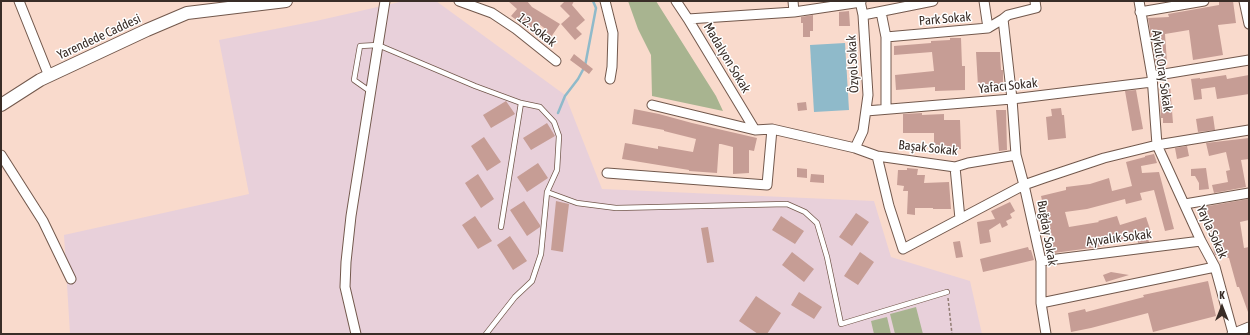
<!DOCTYPE html>
<meta charset="utf-8">
<style>
body{margin:0}
#map{position:relative;width:1250px;height:335px;overflow:hidden;background:#f9dacc;font-family:"Asap Condensed",sans-serif}
canvas{display:block}
.frame{position:absolute;inset:0;border:2px solid #392d27;pointer-events:none}
.north{position:absolute;left:1202px;top:287px;width:40px;height:40px;-webkit-text-stroke:3px #fff;paint-order:stroke;rotate:0deg;font-size:11px;font-weight:700;line-height:16px;text-align:center;color:#392d27}
.north::after{content:'';display:block;margin:auto;width:14px;height:18px;background:#392d27;clip-path:polygon(50% 0,100% 100%,50% 72%,0 100%)}
</style>
<div id="map">
<canvas width="1250" height="335"></canvas>
<div class="frame"></div>
<div class="north">K</div>
</div>
<script>
const c = document.querySelector('canvas').getContext('2d');
c.lineJoin = 'round';
function fillPath(path, color) {
  c.fillStyle = color;
  c.fill(path, 'evenodd');
}
function poly(rows) {
  const path = new Path2D();
  for (const r of rows) {
    path.moveTo(r[0], r[1]);
    for (let i = 2; i < r.length; i += 2) path.lineTo(r[i], r[i + 1]);
  }
  return path;
}
function trace(path, color, width, dash) {
  c.strokeStyle = color;
  c.lineWidth = width;
  c.lineCap = dash ? 'butt' : 'round';
  c.setLineDash(dash || []);
  c.stroke(path);
}
function label(font, color, halo, rows, align = 'center') {
  c.font = font + ' "Asap Condensed",sans-serif';
  c.lineWidth = 3;
  c.setLineDash([]);
  c.textBaseline = 'middle';
  c.strokeStyle = halo;
  c.fillStyle = color;
  for (const [text, x, y, turn = 0] of rows) {
    c.save();
    c.translate(x, y);
    c.rotate((+turn || 0) * Math.PI / 180);
    c.textAlign = isNaN(turn) ? turn : align;
    if (halo) c.strokeText(text, 0, 0);
    c.fillText(text, 0, 0);
    c.restore();
  }
}
fillPath(poly([
 [404,1,436,1,565,95,602,189,874,201,891,257,970,281,982,334,70,334,64,235,249,194,219,40,316,21]
]), '#e8d0da');
fillPath(poly([
 [628,1,656,1,716,96,723,111,652,96,651,55,638,29],
 [916,307,923,334,895,334,890,314],
 [887,317,891,334,874,334,871,321]
]), '#a8b490');
fillPath(poly([
 [845,43,849,110,814,112,810,45]
]), '#8fbaca');
trace(poly([
 [558,113,565,96,578,79,585,66,596,8,593,1]
]), '#8fbaca', 2.5);
fillPath(poly([
 [508,1,527,1,532,7,560,24,551,37,556,41,551,47,540,39,547,30,536,22,530,30,511,16,517,9],
 [565,1,574,1,572,5,585,20,576,28,582,34,575,40,561,24,570,16,560,6],
 [1233,1,1236,23,1218,25,1223,55,1193,60,1189,30,1165,34,1167,63,1156,64,1148,18,1169,17,1168,14,1219,5,1219,2],
 [849,11,850,26,839,26,839,12],
 [813,15,813,31,810,31,810,37,803,37,803,23,801,23,801,17],
 [950,38,961,38,962,66,965,66,965,90,935,91,935,87,896,90,895,75,934,71,932,52,894,55,894,46,931,43,931,41,950,40],
 [976,52,1000,52,1001,70,1003,70,1003,84,978,86],
 [574,54,593,69,589,74,570,60],
 [1226,75,1227,79,1249,75,1249,94,1217,99,1215,87,1201,89,1202,99,1194,100,1191,79,1200,78,1200,79],
 [1170,85,1173,123,1163,123,1163,118,1161,118,1160,86],
 [1136,90,1143,129,1132,131,1125,91],
 [506,101,515,114,491,128,483,115],
 [806,102,807,110,798,111,797,103],
 [1061,108,1062,115,1064,115,1066,138,1048,140,1046,117,1052,116,1051,109],
 [634,109,659,114,692,123,757,138,754,151,749,150,749,173,733,174,733,147,721,144,719,144,717,173,689,171,689,170,622,159,625,143,658,149,658,146,693,152,696,139,664,131,664,130,632,124],
 [996,110,1006,110,1007,150,999,151],
 [922,113,922,115,944,114,944,120,960,120,961,149,934,149,934,133,903,133,903,114],
 [1213,116,1215,130,1198,132,1196,119],
 [547,123,555,136,531,150,523,138],
 [484,137,501,162,487,171,471,146],
 [1249,138,1249,159,1241,160,1246,187,1214,193,1212,185,1228,182,1226,171,1230,170,1226,152,1209,156,1206,143],
 [1187,146,1189,156,1177,159,1175,148],
 [1154,154,1157,163,1141,166,1142,173,1159,172,1174,229,1165,231,1154,190,1140,193,1142,200,1126,204,1125,199,1087,209,1065,212,1069,227,1099,222,1098,221,1117,216,1120,225,1146,217,1151,232,1146,233,1149,242,1138,243,1137,236,1135,237,1098,247,1054,253,1041,196,1066,190,1066,187,1090,184,1109,178,1112,191,1132,186,1126,162,1145,157,1145,156],
 [538,163,548,178,527,192,517,177],
 [797,168,807,169,807,178,797,177],
 [907,168,918,169,917,175,925,175,924,183,949,182,951,209,933,209,933,208,915,208,915,215,907,214,908,191,903,191,904,186,897,185,898,170,907,170],
 [1206,168,1209,189,1199,190,1199,183,1195,176,1191,176,1191,169],
 [478,174,494,199,481,208,465,183],
 [811,174,824,175,824,183,810,182],
 [1248,199,1249,220,1240,222,1244,248,1249,247,1249,311,1248,312,1239,287,1237,287,1229,258,1223,257,1223,254,1215,255,1214,252,1209,227,1208,228,1203,207],
 [524,201,540,225,540,227,527,236,510,210],
 [556,201,569,204,563,252,551,250],
 [1010,202,1015,211,1010,214,1012,218,1006,221,1008,225,1002,228,1000,223,989,230,991,242,980,244,977,222,995,219,991,211],
 [856,213,869,222,852,246,839,237],
 [475,216,492,241,478,249,462,225],
 [781,216,804,231,795,244,772,230],
 [708,227,714,262,707,263,701,228],
 [510,236,527,261,513,270,497,245],
 [960,241,963,257,956,258,953,242],
 [1028,247,1029,250,1031,250,1034,260,983,272,980,259],
 [792,252,814,269,804,282,782,265],
 [860,252,874,262,858,285,844,276],
 [1111,272,1129,275,1106,282,1103,275],
 [1208,281,1216,316,1153,332,1148,313,1091,328,1071,332,1068,313,1085,309,1086,312,1144,297,1143,295],
 [799,292,822,307,814,319,791,305],
 [756,296,781,313,767,334,758,334,739,321]
]), '#c69d95');
const lane = poly([
 [371,92,354,80,360,46,378,45,475,86,521,103,540,107,554,122,559,136,557,170,547,192,577,203,616,208,787,204,805,212,817,223,827,257,841,324,947,292],
 [501,227,521,103],
 [486,334,515,297,532,281,541,254,547,192]
]);
const street = poly([
 [19,1,49,76],
 [459,1,492,13,516,29,556,61],
 [605,1,613,33,612,67,610,79],
 [676,1,688,19,755,130],
 [793,1,794,12],
 [984,1,988,28],
 [1035,1,1036,8,1008,15,1003,19,1012,99,1016,155,1024,185,1041,261,1041,303,1046,334],
 [1139,1,1152,76,1157,145,1201,241,1215,267,1233,333],
 [1244,1,1249,24],
 [881,12,886,37,886,109],
 [1140,12,1204,1],
 [863,15,933,1],
 [688,19,794,12,861,2],
 [886,37,988,28,1003,19],
 [1152,76,1249,60],
 [652,105,755,130,772,129,855,148,877,156,955,167,968,163,1016,155],
 [866,111,1012,99,1152,82],
 [855,148,863,131,868,95,863,15,860,1],
 [1,155,43,221,71,279],
 [877,156,889,206,903,249,1024,185,1044,178,1104,158,1157,145,1249,130],
 [955,167,960,219],
 [607,173,767,185,772,129],
 [1185,204,1249,193],
 [1041,261,1201,241],
 [1041,303,1215,267],
 [356,334,345,287,346,262,351,216,385,1],
 [1232,334,1249,327]
]);
const secondary = poly([
 [1,105,40,80,147,30,187,13,286,1]
]);
trace(lane, '#72584c', 6);
trace(street, '#72584c', 11);
trace(secondary, '#72584c', 14);
trace(poly([
 [948,298,952,334]
]), '#927d74', 1.5, [3, 2]);
trace(lane, '#fff', 4.5);
trace(street, '#fff', 9);
trace(secondary, '#fff', 12);
label('13px', '#392d27', '#fff', [
 ["Park Sokak",945,19,-5],
 ["12. Sokak",537,30,38],
 ["Yarendede Caddesi",99,37,-25],
 ["Madalyon Sokak",727,58,59],
 ["Özyol Sokak",853,64,-93],
 ["Aykut Oray Sokak",1162,71,82],
 ["Yafacı Sokak",1008,86,-6],
 ["Başak Sokak",928,148,6],
 ["Yayla Sokak",1212,232,65],
 ["Buğday Sokak",1047,233,80],
 ["Ayvalık Sokak",1119,238,-7]
]);
</script>
